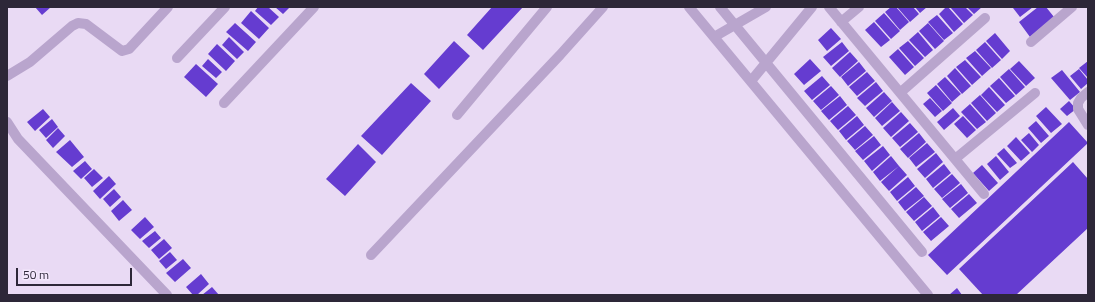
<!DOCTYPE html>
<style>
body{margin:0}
#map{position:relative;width:1095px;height:302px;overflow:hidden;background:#e9daf4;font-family:"Titillium Web",sans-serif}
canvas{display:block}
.frame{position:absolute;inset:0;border:8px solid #2d2738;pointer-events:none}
.scale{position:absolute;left:16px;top:268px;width:116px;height:18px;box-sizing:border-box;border:2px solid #2d2738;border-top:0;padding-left:5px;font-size:12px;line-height:14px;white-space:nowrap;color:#2d2738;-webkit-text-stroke:3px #f3e7fb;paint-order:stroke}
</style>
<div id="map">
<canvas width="1095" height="302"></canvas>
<div class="frame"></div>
<div class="scale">50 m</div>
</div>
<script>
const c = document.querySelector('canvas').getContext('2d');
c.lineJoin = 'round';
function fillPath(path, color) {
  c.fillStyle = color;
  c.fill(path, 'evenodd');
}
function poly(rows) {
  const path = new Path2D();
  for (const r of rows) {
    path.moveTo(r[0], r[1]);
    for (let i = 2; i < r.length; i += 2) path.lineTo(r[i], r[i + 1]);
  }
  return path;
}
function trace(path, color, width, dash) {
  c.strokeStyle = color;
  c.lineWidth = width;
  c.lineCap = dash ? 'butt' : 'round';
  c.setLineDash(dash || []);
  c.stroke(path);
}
fillPath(poly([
 [35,7,51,7,42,15],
 [258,7,268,7,279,17,271,25,255,11],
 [275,7,290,7,283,14],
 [492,7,523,7,483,50,467,35],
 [891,7,896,7,909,22,900,30,885,12],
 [897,7,913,7,919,14,910,22],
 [915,7,927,7,920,13],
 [946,7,948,7,963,24,954,32,939,14],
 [950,7,965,7,973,15,964,23],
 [967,7,982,7,974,14],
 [1014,7,1033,7,1020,17,1013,8],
 [1038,7,1046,7,1054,17,1030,37,1019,22],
 [251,11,269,28,259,39,241,23],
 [884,13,900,31,891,39,875,21],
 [937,15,953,33,944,40,928,22],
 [874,22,890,40,881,47,865,30],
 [235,23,256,42,248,51,226,32],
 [928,23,944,41,935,49,919,31],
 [831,28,841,39,827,51,818,40],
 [918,32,933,50,925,57,909,40],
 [995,33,1010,51,1002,59,986,41],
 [229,37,244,52,237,59,222,45],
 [454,41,470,56,439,89,424,74],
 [908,41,924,58,915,66,899,48],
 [842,42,849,51,831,66,823,57],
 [985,42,1001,60,992,68,976,50],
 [217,44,235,61,226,71,208,54],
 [898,49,914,67,905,75,889,57],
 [975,51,991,68,982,76,966,58],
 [850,52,858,61,840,77,832,68],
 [208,59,222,72,216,78,202,66],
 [810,59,821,71,804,85,794,74],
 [965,60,981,77,972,85,956,67],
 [1019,61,1035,78,1026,86,1010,69],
 [1088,61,1088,78,1079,68],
 [859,62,866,71,848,86,841,77],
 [196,64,218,84,206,97,184,77],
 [955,68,971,86,962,94,947,76],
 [1009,69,1025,87,1016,95,1000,77],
 [1079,69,1088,80,1088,83,1081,89,1070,76],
 [1062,70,1080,92,1070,100,1051,78],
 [867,72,875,81,857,96,849,87],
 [822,76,830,85,812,100,804,91],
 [945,77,961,94,952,102,937,84],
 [999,78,1015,96,1006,103,990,86],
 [876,82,883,91,865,106,857,98],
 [411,83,431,101,382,155,361,136],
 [936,85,952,103,943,111,927,93],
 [831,86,839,95,821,110,813,101],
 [989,87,1005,105,997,112,981,95],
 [884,92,892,101,874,117,866,108],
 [980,95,996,113,987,121,971,103],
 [840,96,847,105,829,120,821,111],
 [930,98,942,111,935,117,923,104],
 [1069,101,1076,109,1067,116,1060,109],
 [892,102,900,111,882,126,875,118],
 [970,104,986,122,977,129,961,112],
 [848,106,856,115,838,130,830,121],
 [1046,107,1062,124,1051,133,1036,116],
 [953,108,960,116,944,130,937,122],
 [43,109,50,117,35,131,27,122],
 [901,112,909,121,891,137,883,128],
 [857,116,864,125,846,140,839,131],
 [963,116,976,130,967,138,954,124],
 [52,119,58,127,46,138,39,130],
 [1036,121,1049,136,1041,143,1028,128],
 [1069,122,1088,143,947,275,928,255],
 [910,123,918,132,900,147,892,138],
 [865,126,873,135,855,150,847,141],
 [58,128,65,136,53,148,46,140],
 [919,133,926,142,908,158,900,149],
 [1029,133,1039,145,1032,152,1021,140],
 [874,136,881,145,863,160,855,151],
 [1016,137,1030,153,1021,161,1007,146],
 [70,140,84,157,72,167,56,152],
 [927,143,935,152,916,167,909,158],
 [358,144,376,162,345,196,326,179],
 [883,146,890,155,872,171,864,161],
 [1004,148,1017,163,1010,168,997,154],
 [936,153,943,162,925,178,917,169],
 [891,156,899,166,880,181,873,172],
 [996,156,1009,172,1000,180,987,164],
 [85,161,92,169,81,179,73,171],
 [1073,162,1088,179,1088,228,1016,295,983,295,959,269],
 [944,164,951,173,933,188,926,179],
 [982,165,998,183,989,191,973,173],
 [899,166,907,175,889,191,881,182],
 [94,169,103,178,92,187,84,178],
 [952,174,960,183,942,198,934,189],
 [109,176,116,184,100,199,93,191],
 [908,177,915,186,897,201,890,192],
 [961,184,968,193,950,208,942,199],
 [916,187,924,196,905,211,898,202],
 [114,189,121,197,110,207,103,199],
 [969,194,977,203,959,218,951,209],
 [924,197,932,206,914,221,906,212],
 [123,200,132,210,119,221,111,211],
 [933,207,940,216,922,231,915,222],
 [145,217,154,227,140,239,131,230],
 [941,217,949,226,931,241,923,232],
 [155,231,161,238,149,248,142,241],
 [164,239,172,248,159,259,151,250],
 [170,252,177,260,166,269,159,261],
 [183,259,191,268,175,282,166,273],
 [201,274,209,284,197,295,193,295,186,287],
 [212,287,219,295,202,295],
 [957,288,962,295,949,295]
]), '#653cd0');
trace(poly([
 [689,7,928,295],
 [720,7,922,252],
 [829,7,984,194],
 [841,22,859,7],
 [714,37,766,7],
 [1031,42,1072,7],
 [177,58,225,7],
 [7,76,30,62,72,26,78,23,86,24,122,51,129,49,168,7],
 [751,81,812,7],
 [901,92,985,18],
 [1088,92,1081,98,1078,103,1078,109,1088,125],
 [224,103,314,7],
 [457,115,547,7],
 [7,122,18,139,167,295],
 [955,159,1035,93],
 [371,255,560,55,603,7]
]), '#b9a5cd', 10);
</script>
